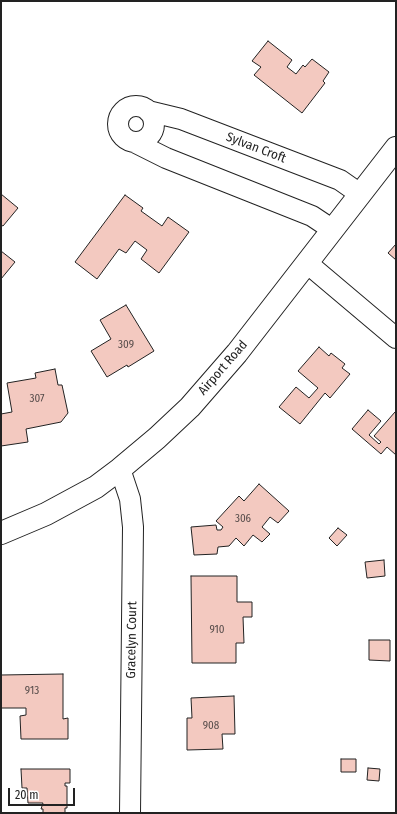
<!DOCTYPE html>
<style>
body{margin:0}
#map{position:relative;width:397px;height:814px;overflow:hidden;background:#fff;font-family:"Fira Sans Condensed",sans-serif}
canvas{display:block}
.frame{position:absolute;inset:0;border:2px solid #222;pointer-events:none}
.scale{position:absolute;left:8px;top:788px;width:67px;height:18px;box-sizing:border-box;border:2px solid #222;border-top:0;padding-left:5px;font-size:12px;line-height:14px;white-space:nowrap;color:#222;-webkit-text-stroke:3px #fff;paint-order:stroke}
</style>
<div id="map">
<canvas width="397" height="814"></canvas>
<div class="frame"></div>
<div class="scale">20 m</div>
</div>
<script>
const c = document.querySelector('canvas').getContext('2d');
c.lineJoin = 'round';
function fillPath(path, color) {
  c.fillStyle = color;
  c.fill(path, 'evenodd');
}
function poly(rows) {
  const path = new Path2D();
  for (const r of rows) {
    if (r.length === 3) {
      path.moveTo(r[0] + r[2], r[1]);
      path.arc(r[0], r[1], r[2], 0, 2 * Math.PI);
      continue;
    }
    path.moveTo(r[0], r[1]);
    for (let i = 2; i < r.length; i += 2) path.lineTo(r[i], r[i + 1]);
  }
  return path;
}
function trace(path, color, width, dash) {
  c.strokeStyle = color;
  c.lineWidth = width;
  c.lineCap = dash ? 'butt' : 'round';
  c.setLineDash(dash || []);
  c.stroke(path);
}
function label(font, color, halo, rows, align = 'center') {
  c.font = font + ' "Fira Sans Condensed",sans-serif';
  c.lineWidth = 3;
  c.setLineDash([]);
  c.textBaseline = 'middle';
  c.strokeStyle = halo;
  c.fillStyle = color;
  for (const [text, x, y, turn = 0] of rows) {
    c.save();
    c.translate(x, y);
    c.rotate((+turn || 0) * Math.PI / 180);
    c.textAlign = isNaN(turn) ? turn : align;
    if (halo) c.strokeText(text, 0, 0);
    c.fillText(text, 0, 0);
    c.restore();
  }
}
const building = poly([
 [268,41,292,60,287,67,296,74,303,65,305,67,312,59,329,72,323,81,325,83,302,113,254,75,261,67,252,61,268,41],
 [1,194,18,208,3,226,1,225,1,194],
 [125,195,143,208,141,211,162,226,168,217,189,232,159,273,141,259,147,250,135,241,126,253,119,249,97,279,75,262,125,195],
 [396,244,396,260,388,253,396,244],
 [1,251,15,262,1,279,1,251],
 [126,305,154,351,128,367,127,365,107,377,91,351,111,339,100,320,126,305],
 [319,347,329,356,331,353,345,364,342,368,350,374,330,398,325,393,300,424,279,407,296,387,309,398,318,388,298,371,319,347],
 [55,369,58,385,62,385,68,413,61,422,26,429,28,442,1,446,1,414,12,412,7,383,36,378,35,373,55,369],
 [368,410,381,421,369,435,379,444,381,442,374,436,395,412,396,413,396,455,387,447,381,454,352,429,368,410],
 [259,484,289,511,278,523,270,517,262,527,270,534,262,542,253,535,244,546,236,538,229,546,218,547,217,554,194,555,191,527,216,525,217,530,221,530,223,527,216,521,239,496,244,501,259,484],
 [338,528,347,535,337,546,329,538,338,528],
 [384,560,385,576,367,578,365,562,384,560],
 [191,576,237,576,237,602,252,602,252,617,243,617,244,643,236,643,236,663,192,663,191,576],
 [369,640,390,640,390,661,369,660,369,640],
 [63,674,63,719,68,718,68,739,21,739,20,716,26,715,26,708,1,708,1,675,63,674],
 [234,696,235,734,222,734,223,749,187,750,187,718,192,718,191,698,234,696],
 [341,759,356,759,356,772,341,772,341,759],
 [368,768,380,769,379,781,367,780,368,768],
 [21,769,70,769,70,783,65,783,65,786,67,786,67,808,65,808,65,813,43,813,43,809,41,809,43,803,28,803,27,788,22,788,21,769]
]);
fillPath(building, '#f3c9c0');
trace(building, '#222', 1);
const street = poly([
 [136,124,18],
 [148,111,181,119,340,180,360,194],
 [136,143,166,158,312,216,333,230],
 [307,263,396,338],
 [120,469,130,499,133,527,130,813]
]);
const secondary = poly([
 [1,533,46,514,96,487,120,469,157,438,190,407,237,353,396,148]
]);
trace(street, '#222', 22);
trace(secondary, '#222', 24);
trace(street, '#fff', 20);
trace(secondary, '#fff', 22);
label('11px', '#564c4a', null, [
 ["309",126,345],
 ["307",37,399],
 ["306",243,519],
 ["910",217,630],
 ["913",32,691],
 ["908",211,726]
]);
label('13px', '#222', '#fff', [
 ["Sylvan Croft",256,148,21],
 ["Airport Road",223,368,-49],
 ["Gracelyn Court",132,640,-89]
]);
</script>
